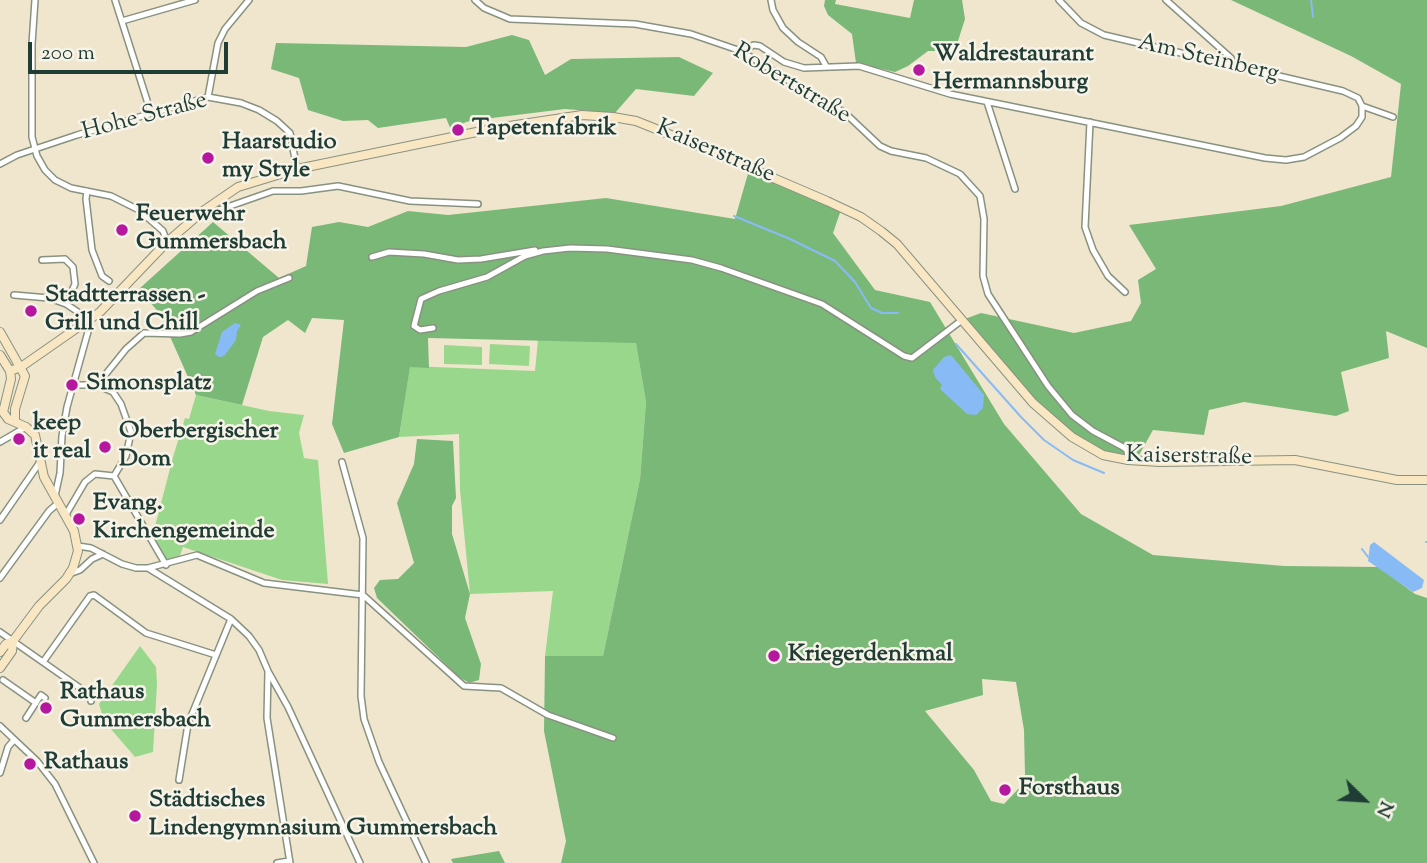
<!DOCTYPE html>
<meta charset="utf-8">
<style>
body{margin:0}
#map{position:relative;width:1427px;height:863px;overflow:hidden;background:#f0e6cd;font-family:"Sorts Mill Goudy",serif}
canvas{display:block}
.north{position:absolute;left:1329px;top:765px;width:70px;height:70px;-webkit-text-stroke:5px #f7f3e8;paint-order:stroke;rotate:114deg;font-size:19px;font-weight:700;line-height:28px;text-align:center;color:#1f3d34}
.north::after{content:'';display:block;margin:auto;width:24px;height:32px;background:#1f3d34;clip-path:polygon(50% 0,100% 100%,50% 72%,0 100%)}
.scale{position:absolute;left:28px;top:42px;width:200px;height:32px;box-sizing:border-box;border:4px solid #1f3d34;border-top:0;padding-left:9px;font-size:21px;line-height:24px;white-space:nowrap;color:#1f3d34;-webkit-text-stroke:5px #f7f3e8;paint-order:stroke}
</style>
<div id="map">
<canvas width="1427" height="863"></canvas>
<div class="north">N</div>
<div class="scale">200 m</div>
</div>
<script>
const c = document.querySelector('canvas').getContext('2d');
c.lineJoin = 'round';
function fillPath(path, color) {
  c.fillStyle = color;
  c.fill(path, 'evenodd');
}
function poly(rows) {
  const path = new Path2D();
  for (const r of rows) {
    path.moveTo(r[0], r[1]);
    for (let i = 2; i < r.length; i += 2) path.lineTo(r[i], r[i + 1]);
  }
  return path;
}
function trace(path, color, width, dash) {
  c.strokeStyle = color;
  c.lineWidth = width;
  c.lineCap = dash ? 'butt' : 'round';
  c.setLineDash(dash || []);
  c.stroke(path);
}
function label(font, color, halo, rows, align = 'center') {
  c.font = font + ' "Sorts Mill Goudy",serif';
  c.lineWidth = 5;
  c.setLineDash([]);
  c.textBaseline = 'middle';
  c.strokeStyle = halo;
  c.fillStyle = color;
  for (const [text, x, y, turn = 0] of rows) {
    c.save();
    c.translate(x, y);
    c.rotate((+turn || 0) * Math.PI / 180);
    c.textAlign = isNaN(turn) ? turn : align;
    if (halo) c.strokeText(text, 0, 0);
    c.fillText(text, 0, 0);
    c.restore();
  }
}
fillPath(poly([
 [538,340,636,342,646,402,640,479,603,656,545,656,553,591,470,594,460,490,459,434,399,437,410,366,535,371],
 [490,344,530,346,529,366,489,364],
 [444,345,482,347,482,365,444,364],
 [196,395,269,411,304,415,299,433,304,458,318,460,328,584,282,580,183,547,178,561,166,560,152,538,173,457,185,418,189,419],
 [140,646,156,667,157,684,153,752,135,757,104,721,99,704]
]), '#99d78c');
fillPath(poly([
 [825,0,836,0,835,4,910,18,914,0,962,0,965,19,958,41,947,51,928,51,908,66,895,72,856,63,852,34,828,15,824,6],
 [1231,0,1427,0,1427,348,1386,331,1389,358,1341,372,1349,411,1336,416,1244,402,1209,410,1204,435,1153,430,1139,455,1128,460,1103,455,1055,424,962,320,981,313,1074,333,1131,321,1141,303,1138,280,1156,269,1129,225,1281,206,1391,177,1401,84,1351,56],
 [512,35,529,40,545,75,571,59,679,57,713,73,694,96,636,89,615,113,565,109,476,120,466,122,451,130,446,118,378,128,368,120,343,121,308,110,299,78,271,69,276,43,466,47],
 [751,163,843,204,833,233,875,290,930,302,1004,424,1081,514,1153,555,1284,566,1379,567,1415,594,1427,598,1427,863,561,863,566,841,544,731,545,656,603,656,640,479,646,402,636,343,428,338,429,368,410,367,399,437,344,453,332,424,344,320,312,318,305,333,288,320,263,337,242,405,196,395,160,314,139,289,213,222,279,278,306,266,312,227,339,222,368,227,408,211,448,215,606,198,735,219],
 [982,679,1016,682,1024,730,1025,774,1021,786,1004,804,991,801,974,770,925,711,983,695],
 [417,439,453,441,456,498,452,506,452,534,470,594,465,618,481,664,479,680,469,683,459,677,377,598,374,588,380,580,398,579,414,563,397,503,414,464],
 [499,851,505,863,453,863,451,859]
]), '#7ab878');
fillPath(poly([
 [235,323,241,325,237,331,236,340,224,356,219,357,215,354,222,332],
 [951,355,984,395,983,408,976,415,967,414,940,389,942,385,935,377,933,370,944,357],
 [1374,542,1424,580,1422,588,1413,592,1368,561,1370,545]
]), '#88bbf6');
trace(poly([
 [1311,0,1313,17],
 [734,216,790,239,835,261,855,282,871,308,882,313,898,313],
 [956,344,1021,417,1044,440,1073,460,1104,473],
 [1426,542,1427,542],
 [1362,549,1368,557]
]), '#88bbf6', 2);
const street = poly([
 [35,0,32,44,32,137,37,156,45,170,55,180,71,188,111,196,139,210,163,231,167,242],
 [115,0,151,113],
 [475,0,484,8,510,19,635,24,691,34,741,51,813,96,844,112,880,146,891,151,926,158,960,174,980,196,984,219,983,276,988,294,1048,386,1072,415,1093,431,1123,447,1127,450,1128,460],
 [771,0,773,10,783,28,798,42,821,57,826,66],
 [1059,0,1081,23,1104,35,1343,91,1358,98,1362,106],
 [1166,0,1231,58,1230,64],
 [122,21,195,0],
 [741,51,754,45,760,46,784,62,804,68,859,66,950,94,1265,158,1286,160,1304,157,1340,138,1356,126,1362,117,1362,106],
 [208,97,218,43,225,29,249,0],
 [987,102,1015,189],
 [1362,106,1393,117],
 [1090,122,1085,227,1093,250,1108,276,1125,292],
 [0,164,17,155,77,135,208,97,241,103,259,110,277,121,290,133,297,169],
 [87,191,86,199,92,250,102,276,109,281],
 [203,211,213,212,273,191,301,191,338,186,410,201,478,204],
 [372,257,389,252,424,254,458,260,481,259,535,250],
 [42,260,65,259,73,267,75,284,66,304],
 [14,295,49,298,66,304,78,312,89,328,67,407,62,436,60,473,55,496],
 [433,328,420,330,414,326,421,299,439,291,487,277,525,256,543,251,570,248,607,249,692,260,721,268,822,304,904,356,912,358,962,320],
 [72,385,97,385,126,349,144,333,180,334,191,332,257,291,289,278],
 [97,385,113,392,121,404,131,432,126,456,114,476],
 [0,442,26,427],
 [342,462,363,538,361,696,364,719,379,762,426,863],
 [65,516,85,482,95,474,114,476,166,565],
 [0,520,40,462],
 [78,546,91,548,122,564,136,568,148,568,231,619,249,636,259,650,268,671,267,718,290,863],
 [148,568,197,555,264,583,363,595,464,686,501,688,548,715,613,738],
 [69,574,80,570,92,559,103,554],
 [0,578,49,511,57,504],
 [0,632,90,695,91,701],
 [43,662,90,596,94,595,146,633,216,655],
 [269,673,288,707,360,863],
 [3,680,36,703],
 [26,718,41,695,45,698],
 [0,726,37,761,55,784,94,863],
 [0,773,8,747,14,740],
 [179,780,188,724,231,619],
 [277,863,289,861]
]);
const secondary = poly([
 [0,332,25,376,15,409,15,421],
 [0,355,10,371],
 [10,371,21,367,100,312,167,242,203,211,238,187,297,169,496,128,582,115,613,117,636,121,701,147,827,201,861,217,881,231,897,244,1033,403,1072,437,1103,455,1128,460,1160,462,1295,460,1397,480,1427,480],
 [0,652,6,644,13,641,39,606,66,579,73,568,78,551,74,531,44,477,35,435,26,427,8,419,3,412,11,379,10,371],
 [0,668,12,651,13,641]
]);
trace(street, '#889280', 8);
trace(secondary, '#889280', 10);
trace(street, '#fff', 5);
trace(secondary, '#f9e7c3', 8);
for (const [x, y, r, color] of [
 [919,70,7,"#b5179e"],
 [458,130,7,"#b5179e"],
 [208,158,7,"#b5179e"],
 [122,230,7,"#b5179e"],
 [31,311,7,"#b5179e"],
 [72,385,7,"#b5179e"],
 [19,439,7,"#b5179e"],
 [105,447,7,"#b5179e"],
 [79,519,7,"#b5179e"],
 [774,656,7,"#b5179e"],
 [46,708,7,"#b5179e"],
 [30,764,7,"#b5179e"],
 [1005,790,7,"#b5179e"],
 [135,816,7,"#b5179e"]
]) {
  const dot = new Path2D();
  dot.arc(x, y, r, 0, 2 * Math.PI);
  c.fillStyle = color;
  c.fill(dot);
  trace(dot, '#f7f3e8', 2.5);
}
label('bold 24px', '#1f3d34', '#f7f3e8', [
 ["Waldrestaurant",933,56],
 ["Hermannsburg",933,84],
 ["Tapetenfabrik",472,130],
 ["Haarstudio",222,144],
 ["my Style",222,172],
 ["Feuerwehr",136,216],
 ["Gummersbach",136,244],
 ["Stadtterrassen -",45,297],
 ["Grill und Chill",45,325],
 ["Simonsplatz",86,385],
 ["keep",33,425],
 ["it real",33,453],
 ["Oberbergischer",119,433],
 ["Dom",119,461],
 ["Evang.",93,505],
 ["Kirchengemeinde",93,533],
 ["Kriegerdenkmal",788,656],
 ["Rathaus",60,694],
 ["Gummersbach",60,722],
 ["Rathaus",44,764],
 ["Forsthaus",1019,790],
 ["Städtisches",149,802],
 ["Lindengymnasium Gummersbach",149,830]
], 'left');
label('24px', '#1f3d34', '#f7f3e8', [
 ["Am Steinberg",1208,60,13],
 ["Robertstraße",791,85,31],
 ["Hohe Straße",145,118,-15],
 ["Kaiserstraße",715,153,23],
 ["Kaiserstraße",1189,458,1]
]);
</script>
